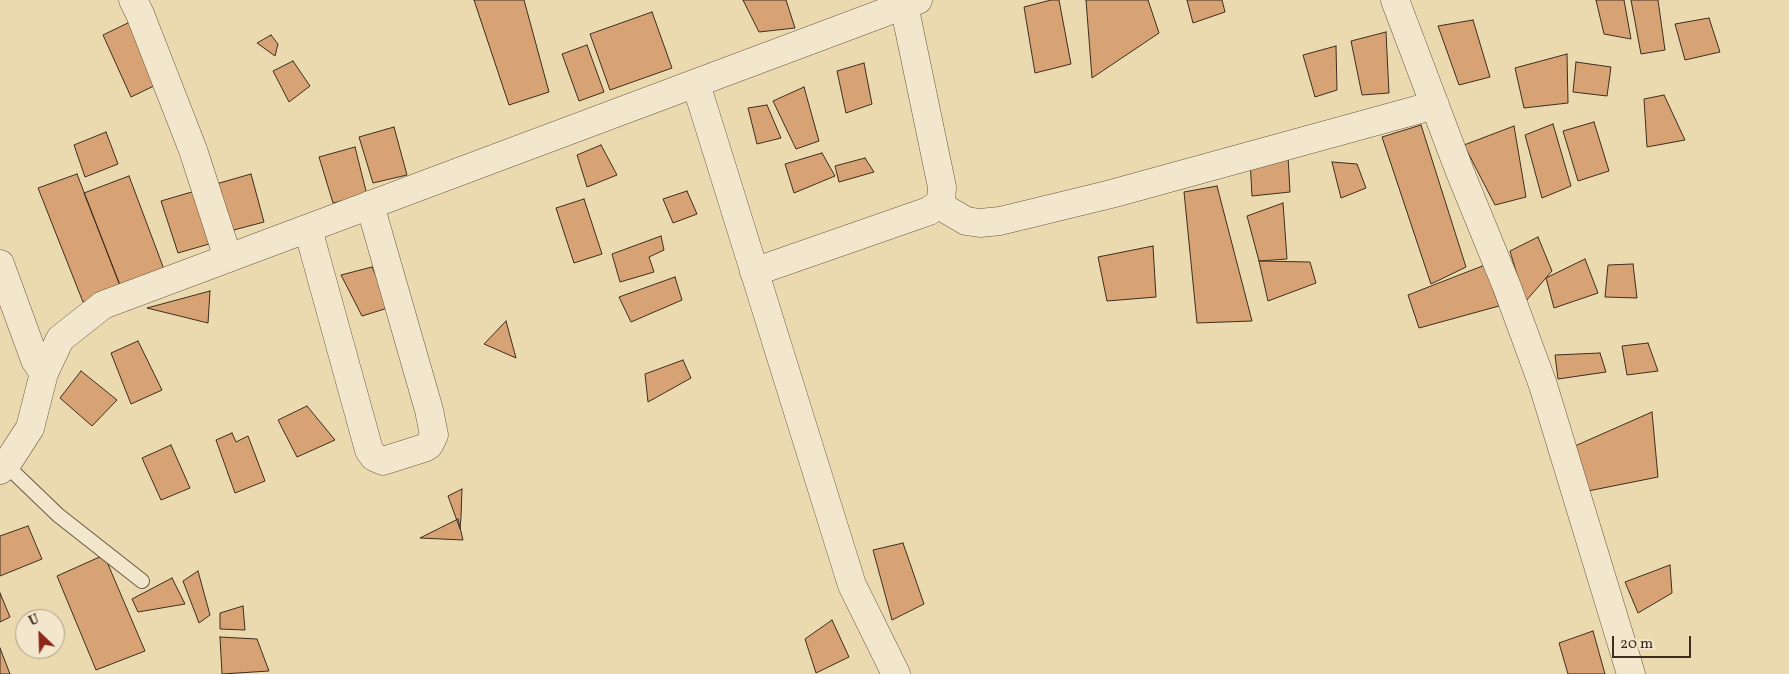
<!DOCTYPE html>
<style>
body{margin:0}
#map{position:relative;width:1789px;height:674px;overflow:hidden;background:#ebdab0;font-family:Vollkorn,serif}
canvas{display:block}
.north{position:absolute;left:15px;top:609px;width:50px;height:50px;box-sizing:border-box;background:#f2e7cc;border:1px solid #aa9d87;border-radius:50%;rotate:336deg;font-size:14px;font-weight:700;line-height:20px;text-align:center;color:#3e2e1f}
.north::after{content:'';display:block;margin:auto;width:18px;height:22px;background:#8f2418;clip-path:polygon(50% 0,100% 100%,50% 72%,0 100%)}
.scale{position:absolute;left:1612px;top:636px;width:79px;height:22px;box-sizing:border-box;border:2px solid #3e2e1f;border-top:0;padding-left:6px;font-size:15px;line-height:18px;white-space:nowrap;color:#3e2e1f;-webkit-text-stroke:4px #f2e7cc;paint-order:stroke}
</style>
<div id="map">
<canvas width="1789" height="674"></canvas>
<div class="north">U</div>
<div class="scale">20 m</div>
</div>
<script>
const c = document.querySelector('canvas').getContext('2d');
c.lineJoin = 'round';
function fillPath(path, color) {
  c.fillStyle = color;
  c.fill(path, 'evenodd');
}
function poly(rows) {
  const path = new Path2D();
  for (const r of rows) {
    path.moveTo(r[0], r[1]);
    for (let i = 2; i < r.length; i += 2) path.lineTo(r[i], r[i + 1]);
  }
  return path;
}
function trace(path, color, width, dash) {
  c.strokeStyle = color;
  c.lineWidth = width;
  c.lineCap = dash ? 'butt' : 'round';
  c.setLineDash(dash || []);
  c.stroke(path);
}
const building = poly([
 [474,0,524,0,549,92,509,105,474,0],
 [743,0,786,0,795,28,759,32,743,0],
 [1051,0,1059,0,1071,64,1035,73,1024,7,1051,0],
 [1086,0,1148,0,1159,33,1092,78,1086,0],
 [1187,0,1222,0,1225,12,1193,23,1187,0],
 [1596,0,1624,0,1631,39,1604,34,1596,0],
 [1631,0,1658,0,1665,50,1641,54,1631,0],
 [652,12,672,68,610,90,590,34,652,12],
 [1709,18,1720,52,1685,60,1675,24,1709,18],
 [136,19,162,82,131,97,103,35,136,19],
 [1473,20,1490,77,1459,85,1438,26,1473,20],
 [1386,32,1389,93,1362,95,1351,41,1386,32],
 [271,35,278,44,275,56,257,43,271,35],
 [587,45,604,92,579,101,562,54,587,45],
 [1336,46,1337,90,1315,97,1303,55,1336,46],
 [1567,54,1568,103,1524,108,1515,68,1567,54],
 [293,61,310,86,289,102,273,71,293,61],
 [1576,62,1611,67,1607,96,1573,92,1576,62],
 [864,63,872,104,846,113,837,71,864,63],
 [804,87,819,141,796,149,773,101,804,87],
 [1664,95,1685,140,1647,147,1644,99,1664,95],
 [767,105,781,138,757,144,748,108,767,105],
 [1594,122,1609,171,1578,181,1563,131,1594,122],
 [1553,124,1571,186,1542,198,1525,135,1553,124],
 [1421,125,1466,267,1431,284,1382,137,1421,125],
 [1514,126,1526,197,1495,205,1464,145,1514,126],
 [394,127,407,175,373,183,359,137,394,127],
 [106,132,118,164,85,177,74,145,106,132],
 [601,145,617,175,587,187,577,155,601,145],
 [355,147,367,195,333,203,319,157,355,147],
 [822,153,835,176,794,193,785,164,822,153],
 [1288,155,1290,192,1252,196,1250,160,1288,155],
 [865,158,874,172,839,182,835,166,865,158],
 [1332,162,1357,164,1366,188,1341,198,1332,162],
 [77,174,121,288,83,302,38,188,77,174],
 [251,174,264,222,230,231,216,184,251,174],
 [129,176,165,272,121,288,84,193,129,176],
 [1217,186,1252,321,1197,323,1184,192,1217,186],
 [202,189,216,242,178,253,161,201,202,189],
 [687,191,697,214,673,223,663,199,687,191],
 [584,199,602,254,574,263,556,208,584,199],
 [1283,203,1287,259,1259,261,1247,216,1283,203],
 [661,236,664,250,649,257,654,272,620,282,612,254,661,236],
 [1538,237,1552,271,1525,302,1510,251,1538,237],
 [1153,246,1156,297,1107,301,1098,257,1153,246],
 [1585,259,1598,293,1554,308,1546,278,1585,259],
 [1259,261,1310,262,1316,283,1268,301,1259,261],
 [1633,264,1637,298,1605,297,1608,265,1633,264],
 [1485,265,1499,306,1419,328,1408,295,1485,265],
 [372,267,391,307,362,316,341,275,372,267],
 [675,277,682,300,631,322,619,297,675,277],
 [210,291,208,323,147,308,210,291],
 [506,321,516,358,484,344,506,321],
 [138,341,162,390,131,404,111,353,138,341],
 [1648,343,1658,371,1627,375,1622,346,1648,343],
 [1600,353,1606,372,1558,379,1555,355,1600,353],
 [683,360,691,378,648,402,645,374,683,360],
 [81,371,117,400,92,426,60,398,81,371],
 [307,406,335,440,297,457,278,420,307,406],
 [1652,412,1658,477,1588,491,1568,449,1652,412],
 [232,433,236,442,248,436,265,481,235,493,216,440,232,433],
 [171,445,190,488,161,500,142,458,171,445],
 [462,489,461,517,460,529,448,496,462,489],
 [458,519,463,540,420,538,458,519],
 [28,526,42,559,0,576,0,536,28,526],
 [903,543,924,604,892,620,873,550,903,543],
 [104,555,145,651,96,670,57,576,104,555],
 [1670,565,1672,593,1638,613,1625,582,1670,565],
 [198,571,210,615,199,623,183,581,198,571],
 [172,578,185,604,138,612,132,599,172,578],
 [0,593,10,617,0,622,0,593],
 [243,606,245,630,220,629,220,613,243,606],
 [832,620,849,657,816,673,805,639,832,620],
 [1593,631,1605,674,1568,674,1559,643,1593,631],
 [220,637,257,639,269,671,222,674,220,637],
 [0,648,10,674,0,674,0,648]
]);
fillPath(building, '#d7a274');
trace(building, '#3e2e1f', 1);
const service = poly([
 [6,465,58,515,142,581]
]);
const minor = poly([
 [133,0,140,14,193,150,228,258],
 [1395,0,1460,172,1507,287,1543,385,1631,674],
 [696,84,852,585,896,674],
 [939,205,966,221,980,223,1000,221,1111,194,1435,105],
 [308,229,369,450,374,457,383,461,424,448,429,445,434,435,429,410,370,205],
 [0,264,35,360,44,373],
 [754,272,929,211,941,202,942,187,904,5]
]);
const tertiary = poly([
 [0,470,6,465,30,428,44,373,60,339,103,305,918,0]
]);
trace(service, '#695943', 16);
trace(minor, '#695943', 29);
trace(tertiary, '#695943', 29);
trace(service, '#f2e7cc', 14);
trace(minor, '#f2e7cc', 28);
trace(tertiary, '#f2e7cc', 28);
</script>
